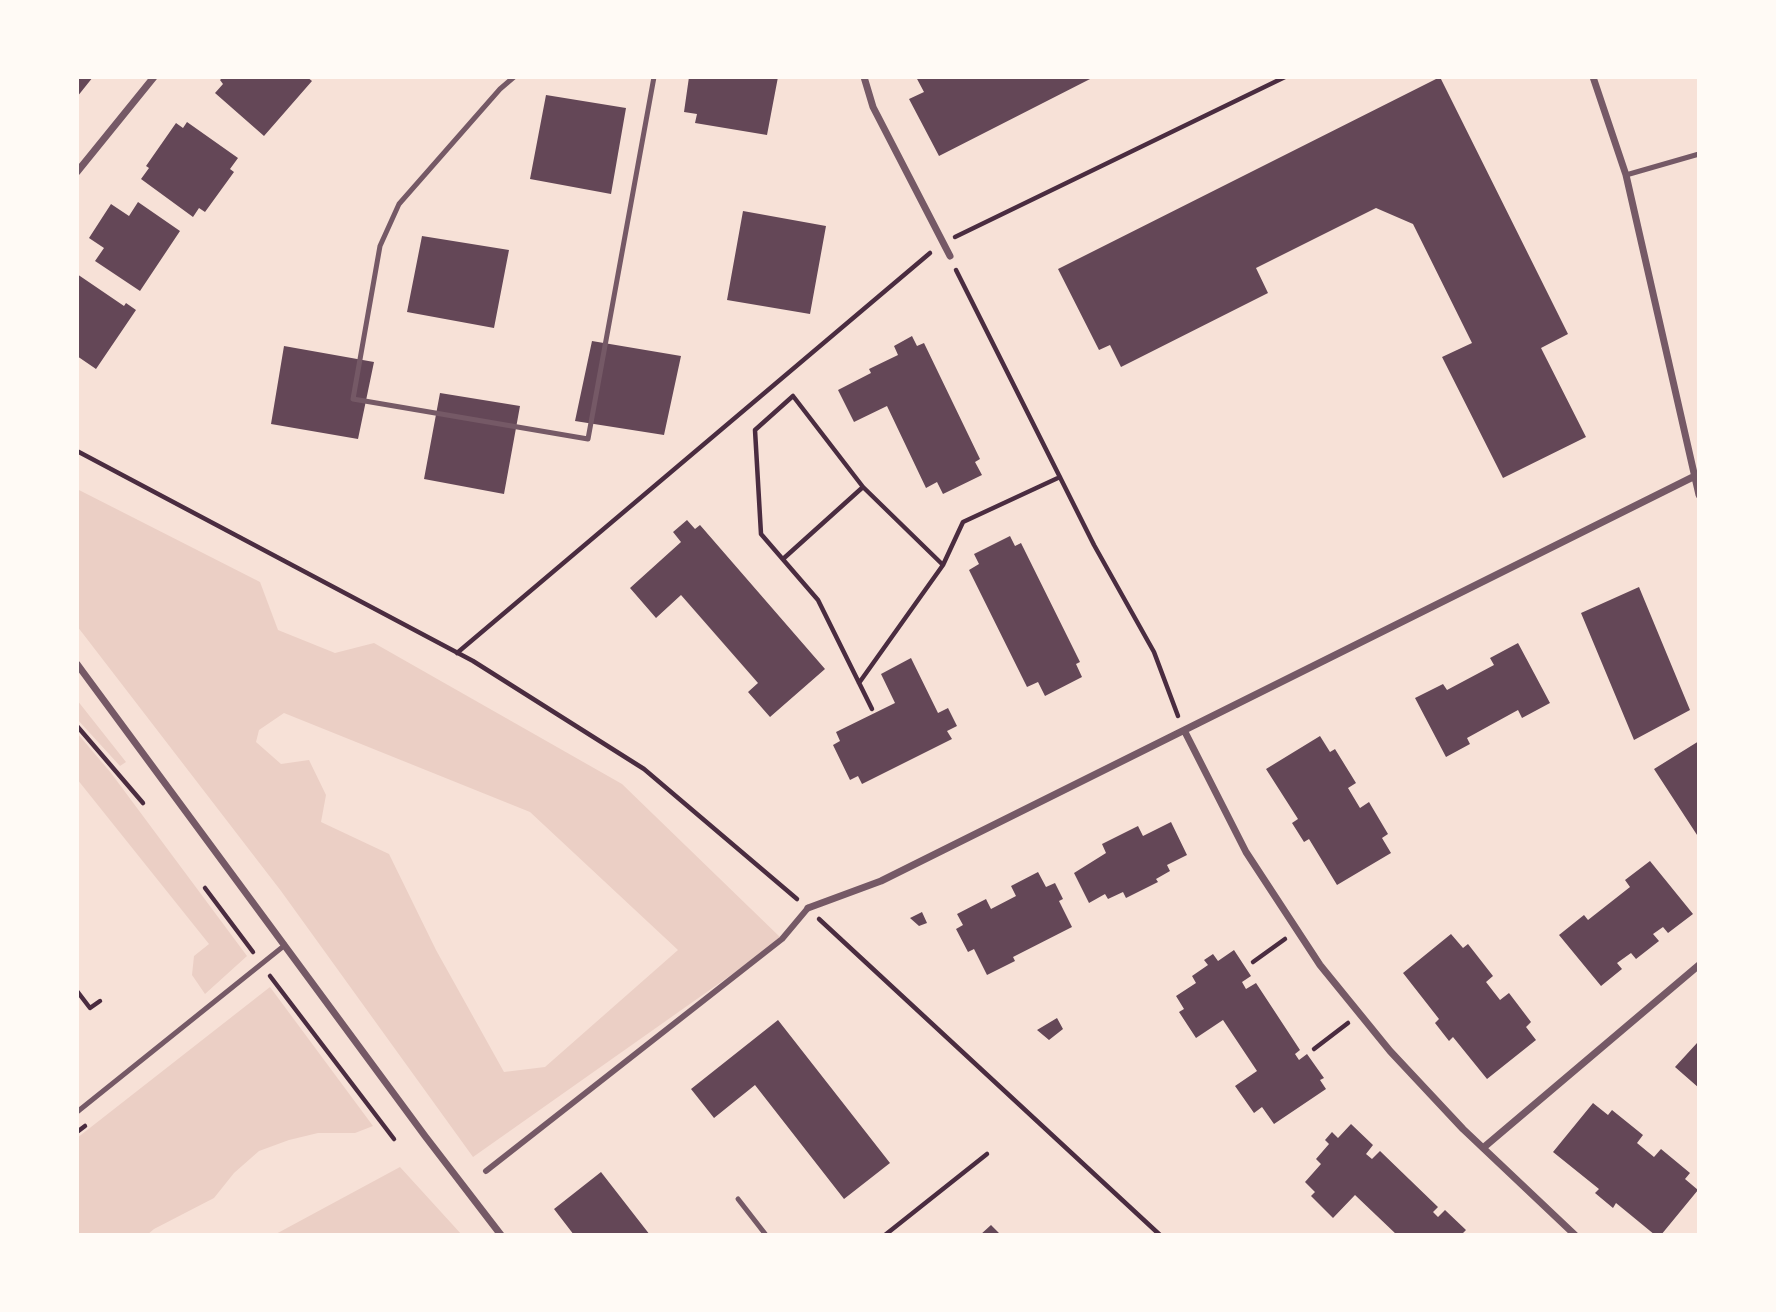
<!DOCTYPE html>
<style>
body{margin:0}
#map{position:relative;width:1776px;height:1312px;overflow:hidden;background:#f7e1d7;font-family:"PT Sans Narrow",sans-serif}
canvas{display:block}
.frame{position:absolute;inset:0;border:79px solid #fffaf5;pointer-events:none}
</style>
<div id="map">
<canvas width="1776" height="1312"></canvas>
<div class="frame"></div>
</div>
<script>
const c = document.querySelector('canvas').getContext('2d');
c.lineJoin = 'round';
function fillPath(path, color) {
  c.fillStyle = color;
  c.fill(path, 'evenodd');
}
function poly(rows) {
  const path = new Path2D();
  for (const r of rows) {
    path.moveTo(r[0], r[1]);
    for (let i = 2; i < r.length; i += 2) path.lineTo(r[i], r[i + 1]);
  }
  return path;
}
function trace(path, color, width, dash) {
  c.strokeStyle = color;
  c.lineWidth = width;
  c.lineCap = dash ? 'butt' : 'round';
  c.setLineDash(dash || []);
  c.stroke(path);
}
fillPath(poly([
 [77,489,260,582,278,630,335,653,374,643,622,784,782,939,473,1157,281,891,77,626],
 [284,713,530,812,678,950,545,1067,504,1072,436,950,389,854,321,822,326,795,309,760,281,764,256,742,259,730],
 [77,700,126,762,120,766,77,719],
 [77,733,111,773,247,956,205,994,192,975,194,956,209,944,77,779],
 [270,987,373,1126,355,1133,318,1133,289,1140,259,1151,234,1173,214,1198,154,1229,147,1235,77,1235,77,1138],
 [400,1167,462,1235,274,1235]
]), '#ebcfc5');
fillPath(poly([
 [77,77,93,77,77,97],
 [223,77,307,77,312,81,264,136,215,93,223,84,220,80],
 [689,77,778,77,767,135,695,123,697,114,684,112],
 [916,77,1094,77,939,156,909,99,924,92],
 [1440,77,1568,334,1541,348,1586,437,1503,478,1442,357,1472,343,1413,224,1376,208,1256,268,1268,293,1121,367,1110,345,1099,350,1058,269],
 [546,95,626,108,611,194,530,179],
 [187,122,238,158,230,169,234,172,205,212,199,208,193,217,141,179,149,168,146,166,176,123,183,128],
 [138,202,180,231,140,291,95,261,104,248,89,238,111,204,129,216],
 [743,211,826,226,810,314,727,300],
 [422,236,509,250,494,328,407,312],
 [77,274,124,306,126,303,136,310,96,369,77,356],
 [912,336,917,346,924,343,980,459,975,462,982,475,943,494,937,482,926,488,887,406,854,422,838,390,871,373,869,369,898,355,894,346],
 [592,341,681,356,664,435,575,421],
 [284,346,374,362,358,439,271,424],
 [440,393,520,406,504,494,424,479],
 [687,520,695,529,700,525,825,669,770,717,748,692,758,683,681,595,656,618,630,588,681,542,673,532],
 [1010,536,1015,546,1021,543,1080,662,1076,664,1082,677,1045,696,1038,682,1027,687,969,570,979,564,974,554],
 [1639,587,1690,710,1634,740,1581,613],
 [1518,643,1550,703,1522,718,1518,710,1467,738,1470,744,1446,757,1415,698,1443,684,1447,690,1494,665,1490,658],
 [911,658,938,713,948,708,957,726,947,731,952,739,862,784,858,776,850,780,833,745,840,741,836,732,895,703,881,674],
 [1320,736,1330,752,1335,749,1356,783,1348,788,1360,808,1369,802,1388,834,1382,838,1391,853,1337,885,1309,839,1304,842,1292,823,1298,819,1266,769],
 [1699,741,1699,838,1654,769],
 [1171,822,1187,855,1167,865,1170,871,1156,879,1158,882,1126,898,1123,892,1108,899,1105,894,1089,903,1074,873,1106,853,1102,844,1138,826,1143,836],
 [1650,861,1693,914,1668,933,1663,927,1653,934,1659,941,1636,959,1631,953,1617,963,1622,969,1601,986,1559,935,1584,915,1588,920,1630,887,1625,880],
 [1038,872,1046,887,1055,883,1063,899,1059,901,1072,927,1013,957,1015,961,987,975,974,949,968,952,956,929,963,925,957,914,986,899,991,909,1016,896,1011,886],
 [922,912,927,923,919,926,910,918],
 [1451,934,1463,948,1468,944,1493,976,1486,982,1500,1000,1509,993,1531,1022,1526,1027,1536,1040,1487,1079,1453,1037,1449,1041,1435,1023,1439,1019,1403,973],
 [1234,950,1251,976,1242,982,1246,989,1256,983,1300,1050,1295,1054,1299,1060,1307,1054,1324,1078,1320,1080,1326,1089,1274,1124,1262,1107,1254,1113,1235,1086,1257,1071,1223,1020,1196,1038,1179,1012,1184,1009,1176,996,1196,983,1192,976,1208,965,1204,960,1213,954,1218,961],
 [1057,1018,1063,1029,1049,1040,1037,1030],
 [778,1020,890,1163,844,1199,755,1085,714,1118,691,1089],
 [1697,1043,1699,1045,1699,1088,1675,1067],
 [1593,1103,1608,1115,1612,1110,1643,1135,1637,1143,1654,1157,1661,1149,1690,1173,1685,1179,1698,1190,1661,1235,1655,1235,1616,1203,1613,1208,1595,1193,1599,1189,1553,1152],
 [1351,1124,1373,1145,1366,1154,1372,1159,1380,1151,1438,1207,1433,1212,1438,1217,1445,1210,1466,1230,1463,1233,1466,1235,1397,1235,1355,1195,1333,1218,1311,1196,1315,1192,1305,1182,1321,1164,1316,1159,1329,1144,1325,1140,1332,1132,1338,1138],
 [601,1172,650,1235,574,1235,554,1209],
 [991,1225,1001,1235,980,1235]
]), '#644757');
trace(poly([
 [955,237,1285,77],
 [956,270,1094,545,1154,652,1178,716],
 [77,451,473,661,644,769,797,899],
 [783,559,863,487],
 [457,653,930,253],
 [859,683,943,565,963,522,1060,477],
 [872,709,818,600,761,534,755,430,793,396,863,487,943,565],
 [77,726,143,803],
 [205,888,253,952],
 [819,919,1160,1235],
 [1253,962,1285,939],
 [270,976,394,1139],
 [77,991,90,1008,100,1001],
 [1314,1049,1348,1023],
 [77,1132,85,1126],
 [885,1235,987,1154]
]), '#4a2c40', 4.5);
trace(poly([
 [514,77,500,89,399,204,380,246,353,399,588,439,654,77],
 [1626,175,1699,154],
 [77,1112,285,945],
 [738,1199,766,1235]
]), '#755966', 5);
trace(poly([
 [486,1171,782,939,808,908]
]), '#755966', 6);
trace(poly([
 [864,77,873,107,950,256],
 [1593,77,1626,175,1699,495],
 [77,172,154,77],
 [77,664,425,1136,501,1235],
 [1184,730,1246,852,1320,965,1390,1051,1463,1129,1575,1235],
 [808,908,881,881,1699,474],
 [1483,1148,1699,965]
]), '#755966', 7);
</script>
